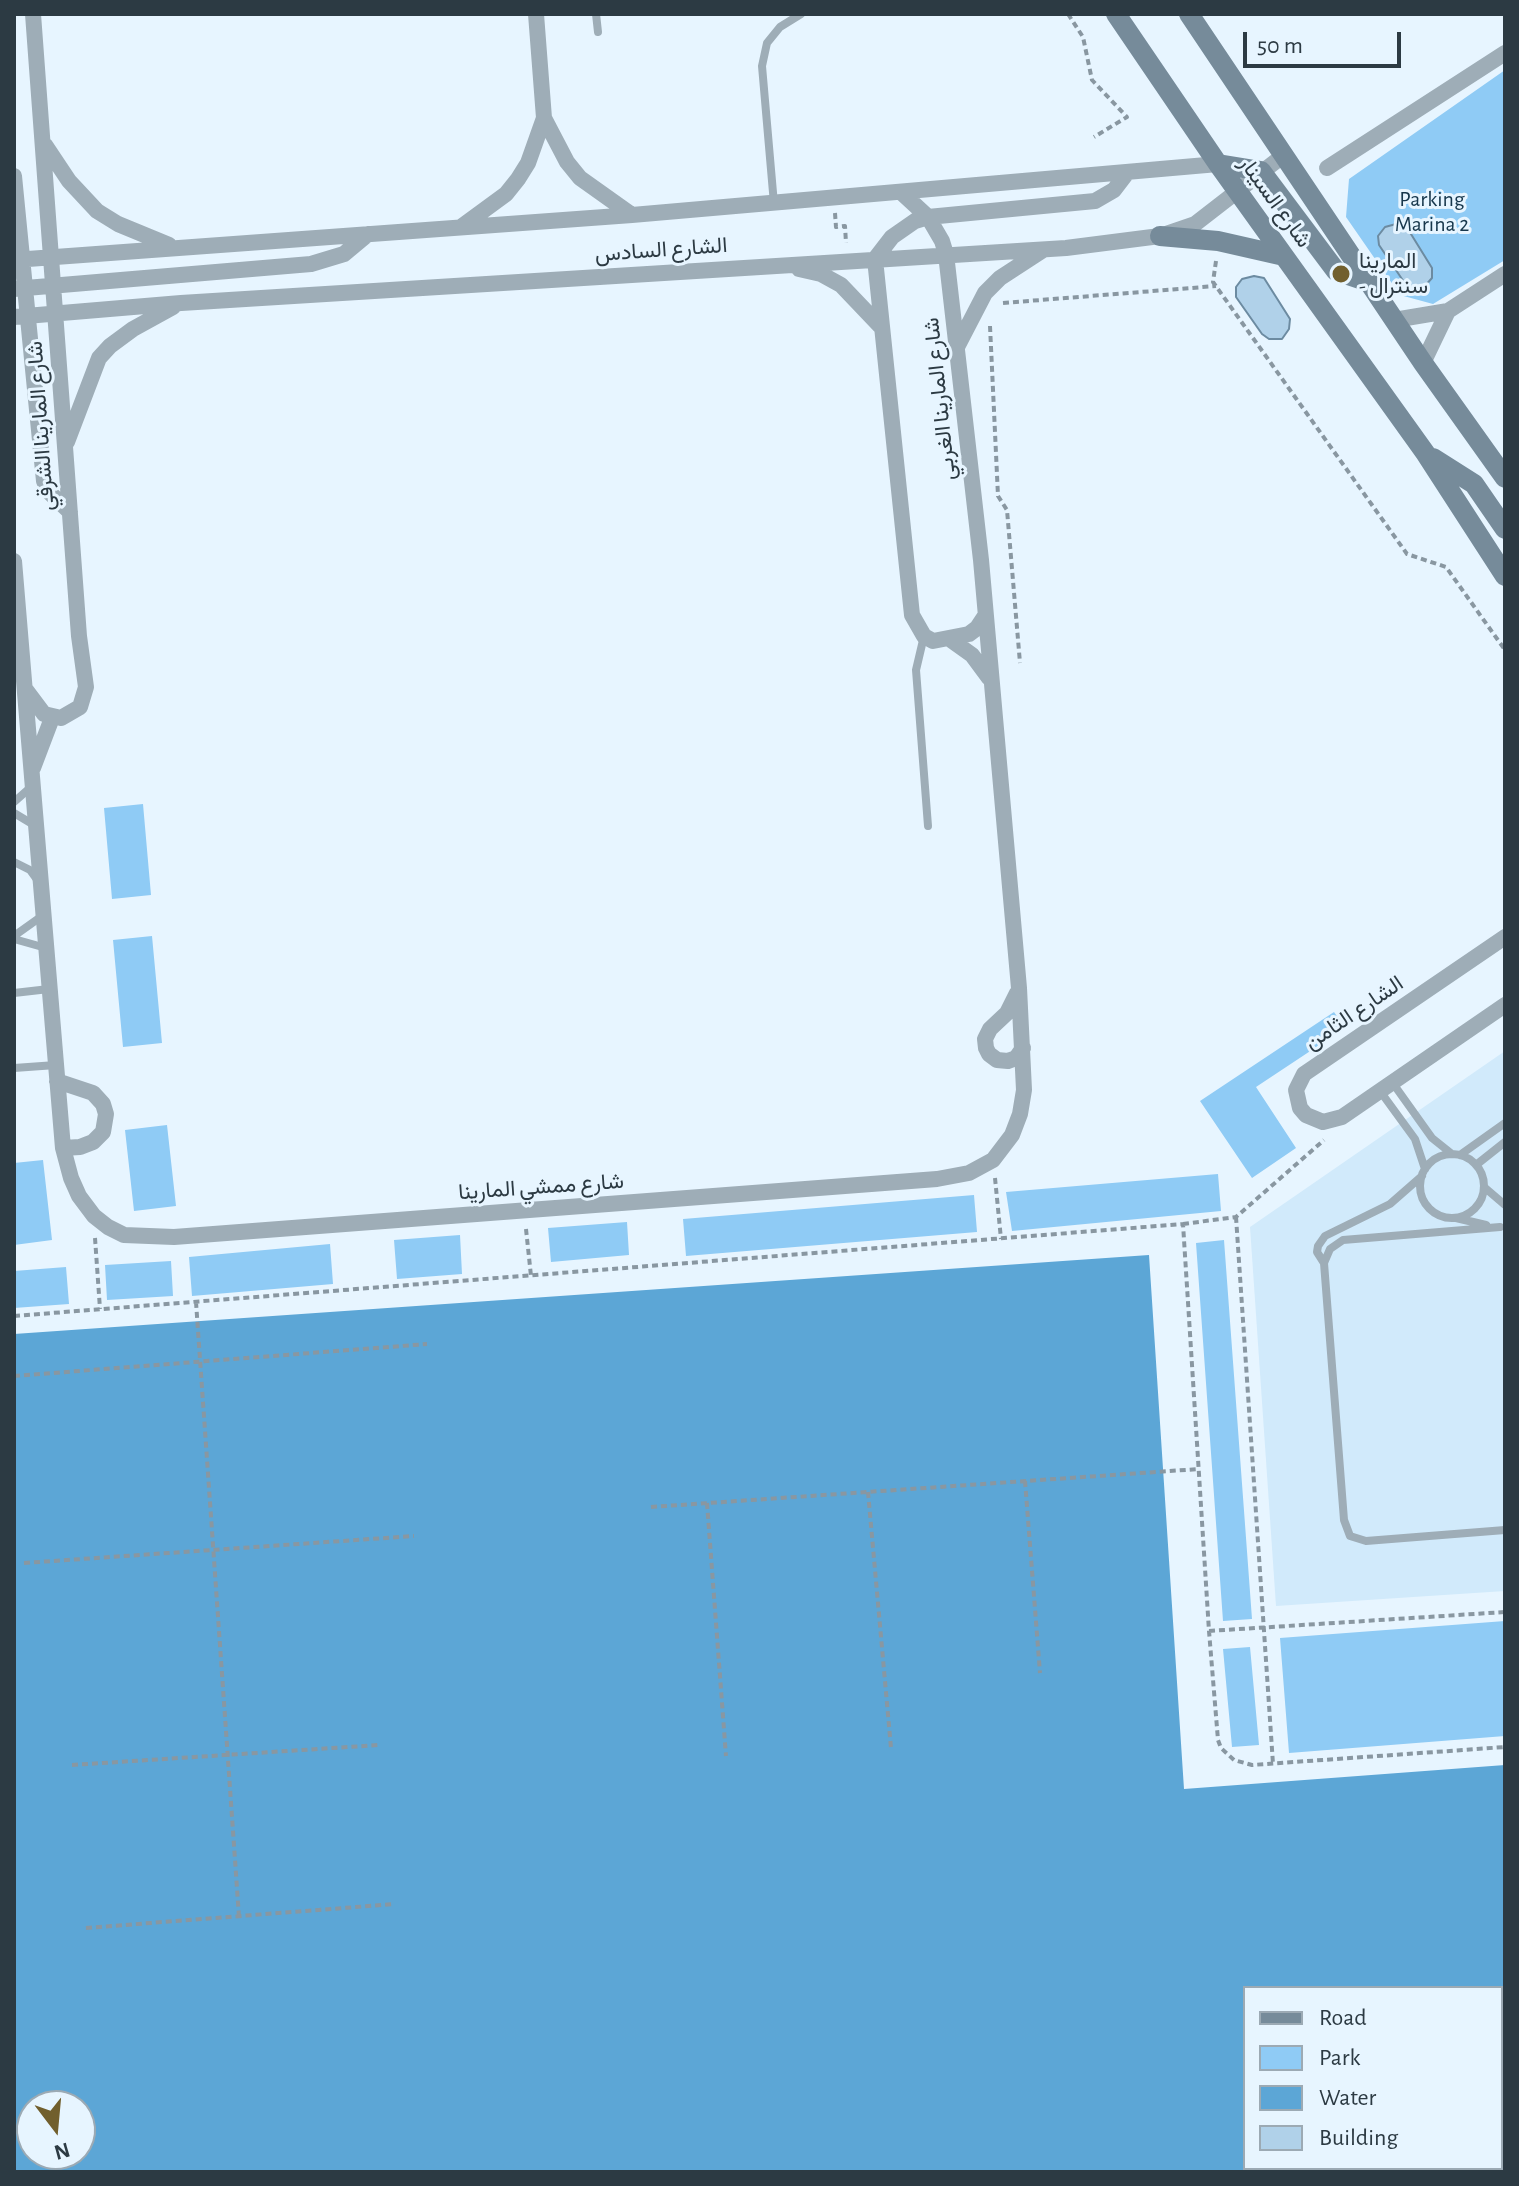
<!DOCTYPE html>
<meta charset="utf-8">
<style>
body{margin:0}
#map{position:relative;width:1519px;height:2186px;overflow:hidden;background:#e7f5ff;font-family:"Alegreya Sans",sans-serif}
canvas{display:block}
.frame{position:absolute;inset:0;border:16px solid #2c3a43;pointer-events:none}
.legend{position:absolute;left:1243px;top:1986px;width:260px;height:184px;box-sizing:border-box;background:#e7f5ff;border:2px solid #9caab4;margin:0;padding:10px 14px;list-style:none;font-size:24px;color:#2c3a43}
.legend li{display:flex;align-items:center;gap:16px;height:40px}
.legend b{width:40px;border:2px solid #9caab4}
.north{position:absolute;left:16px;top:2090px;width:80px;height:80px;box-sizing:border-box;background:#e7f5ff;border:2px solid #9caab4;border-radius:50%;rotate:164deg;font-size:22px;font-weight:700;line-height:32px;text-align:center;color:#2c3a43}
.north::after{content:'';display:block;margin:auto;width:28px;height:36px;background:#715f2d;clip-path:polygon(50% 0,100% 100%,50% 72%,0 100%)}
.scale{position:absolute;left:1243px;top:32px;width:158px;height:36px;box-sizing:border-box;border:4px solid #2c3a43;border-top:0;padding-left:10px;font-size:24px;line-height:28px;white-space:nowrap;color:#2c3a43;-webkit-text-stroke:6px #e7f5ff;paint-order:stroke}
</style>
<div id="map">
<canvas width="1519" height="2186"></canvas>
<div class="frame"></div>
<ul class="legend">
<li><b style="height:10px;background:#768b9a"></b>Road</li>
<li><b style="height:22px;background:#8fcbf5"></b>Park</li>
<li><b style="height:22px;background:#5ca6d6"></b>Water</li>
<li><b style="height:22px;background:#b0d1e9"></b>Building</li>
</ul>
<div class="north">N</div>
<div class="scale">50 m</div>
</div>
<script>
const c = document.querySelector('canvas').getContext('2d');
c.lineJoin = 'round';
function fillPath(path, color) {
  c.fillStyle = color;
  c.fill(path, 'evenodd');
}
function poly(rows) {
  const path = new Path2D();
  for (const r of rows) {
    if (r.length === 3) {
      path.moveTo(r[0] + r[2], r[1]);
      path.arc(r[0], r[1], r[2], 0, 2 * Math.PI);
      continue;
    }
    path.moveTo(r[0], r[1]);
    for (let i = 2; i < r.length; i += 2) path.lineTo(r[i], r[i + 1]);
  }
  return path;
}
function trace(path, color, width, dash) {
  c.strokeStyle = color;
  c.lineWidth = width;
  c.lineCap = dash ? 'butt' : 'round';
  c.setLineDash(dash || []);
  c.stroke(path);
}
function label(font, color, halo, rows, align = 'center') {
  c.font = font + ' "Alegreya Sans",Vazirmatn,sans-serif';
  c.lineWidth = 6;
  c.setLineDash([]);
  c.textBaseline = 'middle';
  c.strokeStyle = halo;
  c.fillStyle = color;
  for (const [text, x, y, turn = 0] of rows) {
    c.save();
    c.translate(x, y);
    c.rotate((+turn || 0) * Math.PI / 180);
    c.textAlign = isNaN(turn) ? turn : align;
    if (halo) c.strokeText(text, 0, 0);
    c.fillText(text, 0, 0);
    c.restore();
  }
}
fillPath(poly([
 [1505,1051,1505,1591,1276,1606,1250,1227]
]), '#d1eafb');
fillPath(poly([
 [1505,70,1505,260,1433,304,1400,295,1346,217,1349,179],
 [143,804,151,895,112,899,104,808],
 [152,936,162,1043,123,1047,113,940],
 [1334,1012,1345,1028,1256,1087,1296,1148,1252,1178,1200,1101],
 [167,1125,176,1206,134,1211,125,1130],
 [43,1160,52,1240,14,1245,14,1163],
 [1218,1174,1221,1211,1012,1231,1006,1192],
 [974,1195,977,1232,686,1256,683,1219],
 [627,1222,629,1255,551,1262,548,1228],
 [460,1235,462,1274,397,1279,394,1240],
 [1224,1240,1252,1619,1223,1621,1196,1243],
 [330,1244,333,1284,192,1296,189,1257],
 [171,1261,173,1296,107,1300,105,1265],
 [66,1267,69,1304,14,1308,14,1271],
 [1505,1621,1505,1736,1289,1753,1280,1638],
 [1250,1647,1259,1745,1232,1747,1223,1649]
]), '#8fcbf5');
fillPath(poly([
 [1149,1255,1184,1789,1505,1765,1505,2172,14,2172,14,1334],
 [1245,1988,1501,1988,1501,2168,1245,2168],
 [32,2106,80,2106,80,2154,32,2154]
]), '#5ca6d6');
const building = poly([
 [1396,224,1406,226,1432,268,1432,278,1424,287,1412,287,1404,282,1379,245,1378,236,1385,227,1396,224],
 [1254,276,1264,278,1290,319,1289,329,1282,339,1269,339,1262,334,1236,297,1236,287,1242,279,1254,276]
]);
fillPath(building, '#b0d1e9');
trace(building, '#6c8ba1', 2);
trace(poly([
 [1068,14,1083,37,1092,80,1127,117,1094,137],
 [835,213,836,227,845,226,846,243],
 [1216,261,1213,282,1407,554,1446,567,1505,650],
 [1003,303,1216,286],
 [990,326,998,496,1007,510,1020,663],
 [995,1178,1001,1239],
 [1236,1217,1273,1764],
 [1183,1224,1236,1217,1324,1140],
 [526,1229,531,1276],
 [95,1238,100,1309],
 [196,1302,239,1917],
 [14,1316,1183,1224,1209,1631,1218,1740,1221,1748,1234,1760,1252,1765,1505,1747],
 [14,1376,427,1344],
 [1025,1481,1040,1673],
 [868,1492,891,1748],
 [707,1503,726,1756],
 [651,1507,1199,1469],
 [24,1563,414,1536],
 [1209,1631,1505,1612],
 [72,1765,379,1745],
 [86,1928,395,1904]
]), '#8997a1', 4, [6, 4]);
trace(poly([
 [596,14,598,32],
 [774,204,762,66,767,43,780,27,801,14],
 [924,636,916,670,928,826],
 [14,802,31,787],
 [14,813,34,825],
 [14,862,30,870,38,881],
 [14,936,42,916],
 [14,939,46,948],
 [14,993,49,989],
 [14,1068,56,1065],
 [1392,1082,1432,1138,1452,1154],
 [1380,1091,1415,1139,1425,1169],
 [1452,1186,32],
 [1460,1155,1505,1123],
 [1476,1165,1505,1142],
 [1484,1187,1505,1205],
 [1456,1218,1486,1225],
 [1500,1227,1343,1240,1330,1249,1324,1263,1344,1520,1350,1536,1366,1541,1505,1530],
 [1324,1263,1317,1252,1318,1246,1325,1236,1390,1204,1422,1176]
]), '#9eadb7', 8);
trace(poly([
 [536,14,544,118,567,162,580,178,632,215],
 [45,145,69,181,97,211,118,224,169,245],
 [1327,168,1505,53],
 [14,176,44,481,49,492,70,512],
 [461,227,506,194,518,179,528,163,544,118],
 [875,259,912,615,924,636,933,641,969,634,977,628,985,616],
 [875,259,892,237,915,221,928,217,1095,201,1114,190,1127,173],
 [14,260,632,215,1218,164],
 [799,269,821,274,841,285,881,327],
 [14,289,311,264,344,254,368,234],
 [14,317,181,303,1066,248,1160,236,1195,224,1284,155],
 [1394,320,1448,311,1505,274],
 [957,347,985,293,1000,278,1043,250],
 [1423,363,1448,311],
 [67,442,99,358,110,346,133,329,173,307],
 [14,561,63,1148,71,1178,79,1196,94,1216,108,1227,124,1235,174,1237,937,1179,969,1173,993,1160,1012,1135,1020,1114,1024,1090,1019,988,981,560,946,254,942,241,928,217,902,193],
 [951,640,972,655,989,678],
 [26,690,44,714,61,718,80,707,86,687,79,636,33,14],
 [33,768,52,718],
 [1505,937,1304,1074,1296,1090,1300,1108,1306,1115,1323,1122,1342,1117,1505,1005],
 [1017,993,1007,1013,990,1029,985,1039,986,1048,989,1054,997,1060,1008,1061,1016,1058,1023,1048],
 [57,1081,93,1093,103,1104,106,1114,103,1132,93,1142,80,1147,63,1148]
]), '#9eadb7', 16);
trace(poly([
 [1116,14,1218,164,1426,454,1505,576],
 [1189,14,1423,363,1505,478],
 [1218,164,1261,171,1336,271,1369,282],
 [1160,236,1218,241,1284,256],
 [1433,458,1474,484,1505,529]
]), '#768b9a', 20);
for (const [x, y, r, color] of [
 [1341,274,10,"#715f2d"]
]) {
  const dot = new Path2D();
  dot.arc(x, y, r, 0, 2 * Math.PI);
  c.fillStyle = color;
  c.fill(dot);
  trace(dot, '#e7f5ff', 3);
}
label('22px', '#17374c', '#e7f5ff', [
 ["Parking",1432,199],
 ["Marina 2",1432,224]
]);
label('22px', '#2c3a43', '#e7f5ff', [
 ["شارع السينار",1275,202,54],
 ["الشارع السادس",661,250,-4],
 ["شارع المارينا الغربي",940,399,-96],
 ["شارع المارينا الشرقي",41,426,-94],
 ["الشارع الثامن",1354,1013,-34],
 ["شارع ممشي المارينا",541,1187,-4]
]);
label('22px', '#2c3a43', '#e7f5ff', [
 ["المارينا",1359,261],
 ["- سنترال",1359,286]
], 'left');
</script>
